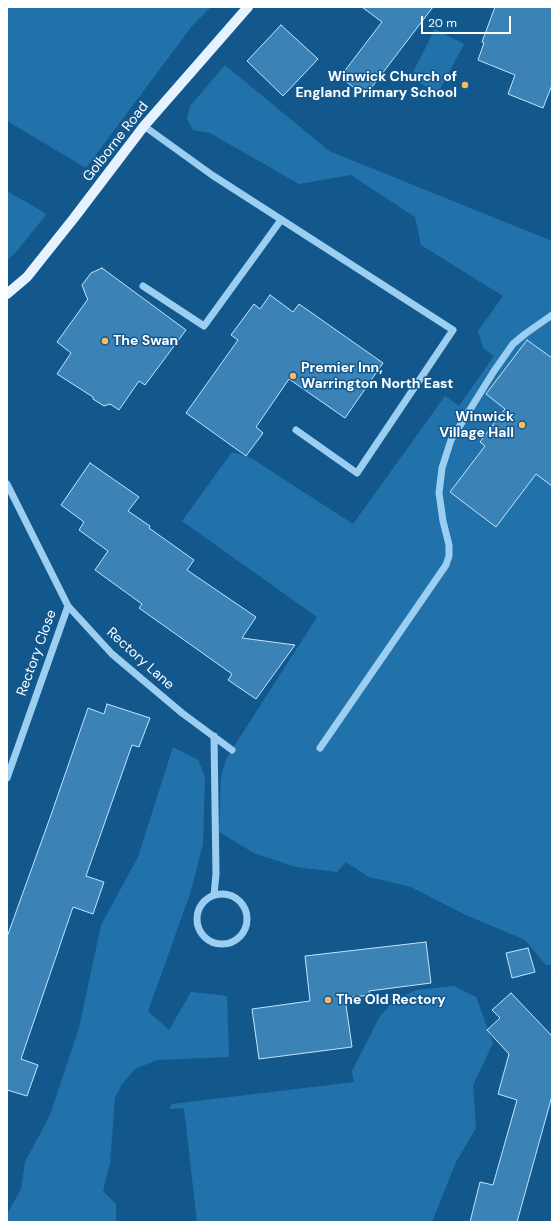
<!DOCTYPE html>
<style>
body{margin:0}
#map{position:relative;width:559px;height:1229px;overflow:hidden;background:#12588d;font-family:"DM Sans",sans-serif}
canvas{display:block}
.frame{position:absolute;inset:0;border:8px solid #fff;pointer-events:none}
.scale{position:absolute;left:421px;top:16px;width:90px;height:18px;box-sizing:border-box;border:2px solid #fff;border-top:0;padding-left:5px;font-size:12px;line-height:14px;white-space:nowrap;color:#fff;-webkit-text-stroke:3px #12588d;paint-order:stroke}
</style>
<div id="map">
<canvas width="559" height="1229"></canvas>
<div class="frame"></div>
<div class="scale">20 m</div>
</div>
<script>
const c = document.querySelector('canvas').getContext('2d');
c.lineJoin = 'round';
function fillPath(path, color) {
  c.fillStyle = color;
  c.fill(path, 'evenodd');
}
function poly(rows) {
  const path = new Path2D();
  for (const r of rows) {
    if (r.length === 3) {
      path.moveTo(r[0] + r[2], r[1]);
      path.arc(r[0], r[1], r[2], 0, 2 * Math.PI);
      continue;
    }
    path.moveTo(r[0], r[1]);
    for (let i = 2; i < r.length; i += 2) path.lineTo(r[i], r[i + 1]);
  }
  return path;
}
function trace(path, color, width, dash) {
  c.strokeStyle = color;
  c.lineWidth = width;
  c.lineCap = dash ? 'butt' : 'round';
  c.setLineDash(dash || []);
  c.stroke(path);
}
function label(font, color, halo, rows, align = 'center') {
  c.font = font + ' "DM Sans",sans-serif';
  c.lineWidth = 3;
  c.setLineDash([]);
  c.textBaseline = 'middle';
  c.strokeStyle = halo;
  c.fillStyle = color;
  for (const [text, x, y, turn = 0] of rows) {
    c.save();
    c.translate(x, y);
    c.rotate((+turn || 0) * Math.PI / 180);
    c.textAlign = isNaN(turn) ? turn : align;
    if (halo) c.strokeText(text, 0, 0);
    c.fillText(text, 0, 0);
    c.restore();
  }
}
fillPath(poly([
 [7,7,211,7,192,26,86,168,7,121],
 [435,29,464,44,438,93,410,78],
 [225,65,329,151,552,241,552,965,546,965,525,940,466,915,411,887,369,877,346,862,337,872,296,867,254,853,219,832,221,777,226,759,317,617,182,521,232,452,251,458,353,524,445,396,459,406,494,356,483,348,478,331,503,296,421,245,415,217,351,175,299,184,210,133,193,130,187,119,190,106],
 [7,191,45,213,45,216,16,252,7,260],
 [173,747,198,760,205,776,203,844,190,894,148,1011,169,1030,191,992,227,996,229,1057,157,1060,135,1069,122,1084,115,1098,110,1163,103,1191,116,1204,116,1222,7,1222,7,1214,21,1189,25,1162,50,1115,79,1028,101,925,138,857],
 [454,986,476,997,493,1043,473,1085,476,1128,456,1162,432,1222,197,1222,184,1108,169,1109,172,1104,354,1082,352,1071,380,1016,397,998,417,990]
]), '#2172ab');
const building = poly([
 [362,7,433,7,365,96,340,77,382,22,362,7],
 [495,7,552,7,552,85,543,108,508,94,515,75,478,60,484,43,482,42,495,7],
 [281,25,318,59,283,96,247,61,281,25],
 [102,268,186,330,145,385,139,381,119,410,110,404,104,406,93,399,93,397,57,374,71,353,57,342,88,299,87,298,82,285,91,273,102,268],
 [270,295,293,312,299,304,383,363,345,418,289,379,256,427,263,433,246,456,186,413,238,340,231,335,254,304,260,309,270,295],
 [527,340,552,358,552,486,536,474,496,527,450,492,485,446,480,442,505,409,486,394,527,340],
 [90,463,139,497,128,511,150,526,149,528,194,560,187,570,256,617,242,638,295,645,256,699,228,680,232,674,139,608,142,604,95,570,108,551,79,530,84,522,61,505,90,463],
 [107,704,150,718,139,747,132,745,86,876,104,882,93,914,73,907,21,1059,38,1065,27,1096,7,1090,7,937,51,815,88,708,104,714,107,704],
 [426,942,431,983,369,991,370,995,345,998,352,1047,259,1059,252,1009,310,1001,305,956,426,942],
 [528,948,535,972,512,978,506,953,528,948],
 [511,993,552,1036,552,1096,517,1222,470,1222,480,1182,493,1185,517,1100,498,1094,509,1054,487,1030,500,1018,492,1010,511,993]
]);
fillPath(building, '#3b83b7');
trace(building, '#c2e4fc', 1);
trace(poly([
 [144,126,212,175,453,330,357,473,296,430],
 [143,286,204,326,281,220],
 [7,484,68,606,112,654,182,713,232,750],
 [320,748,446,565,449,556,449,545,443,521,439,493,442,468,451,440,494,371,513,344,525,334,552,315],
 [7,778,68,606],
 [222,919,25],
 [214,895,216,874,214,736]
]), '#9bcef1', 7);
trace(poly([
 [7,294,27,277,74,218,144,126,248,7]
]), '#e6f3ff', 10);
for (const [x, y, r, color] of [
 [465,85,4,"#ffba5c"],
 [105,341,4,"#ffba5c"],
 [293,376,4,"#ffba5c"],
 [522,425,4,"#ffba5c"],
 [328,1000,4,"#ffba5c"]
]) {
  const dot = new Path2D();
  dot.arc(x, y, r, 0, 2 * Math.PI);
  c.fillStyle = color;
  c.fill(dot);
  trace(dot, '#12588d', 1.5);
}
label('bold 14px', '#fff', '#12588d', [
 ["Winwick Church of",457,77,"right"],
 ["England Primary School",457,93,"right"],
 ["The Swan",113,341],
 ["Premier Inn,",301,368],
 ["Warrington North East",301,384],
 ["Winwick",514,417,"right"],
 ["Village Hall",514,433,"right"],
 ["The Old Rectory",336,1000]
], 'left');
label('14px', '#fff', '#12588d', [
 ["Golborne Road",116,142,-52],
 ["Rectory Close",37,653,-70],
 ["Rectory Lane",140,659,42]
]);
</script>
